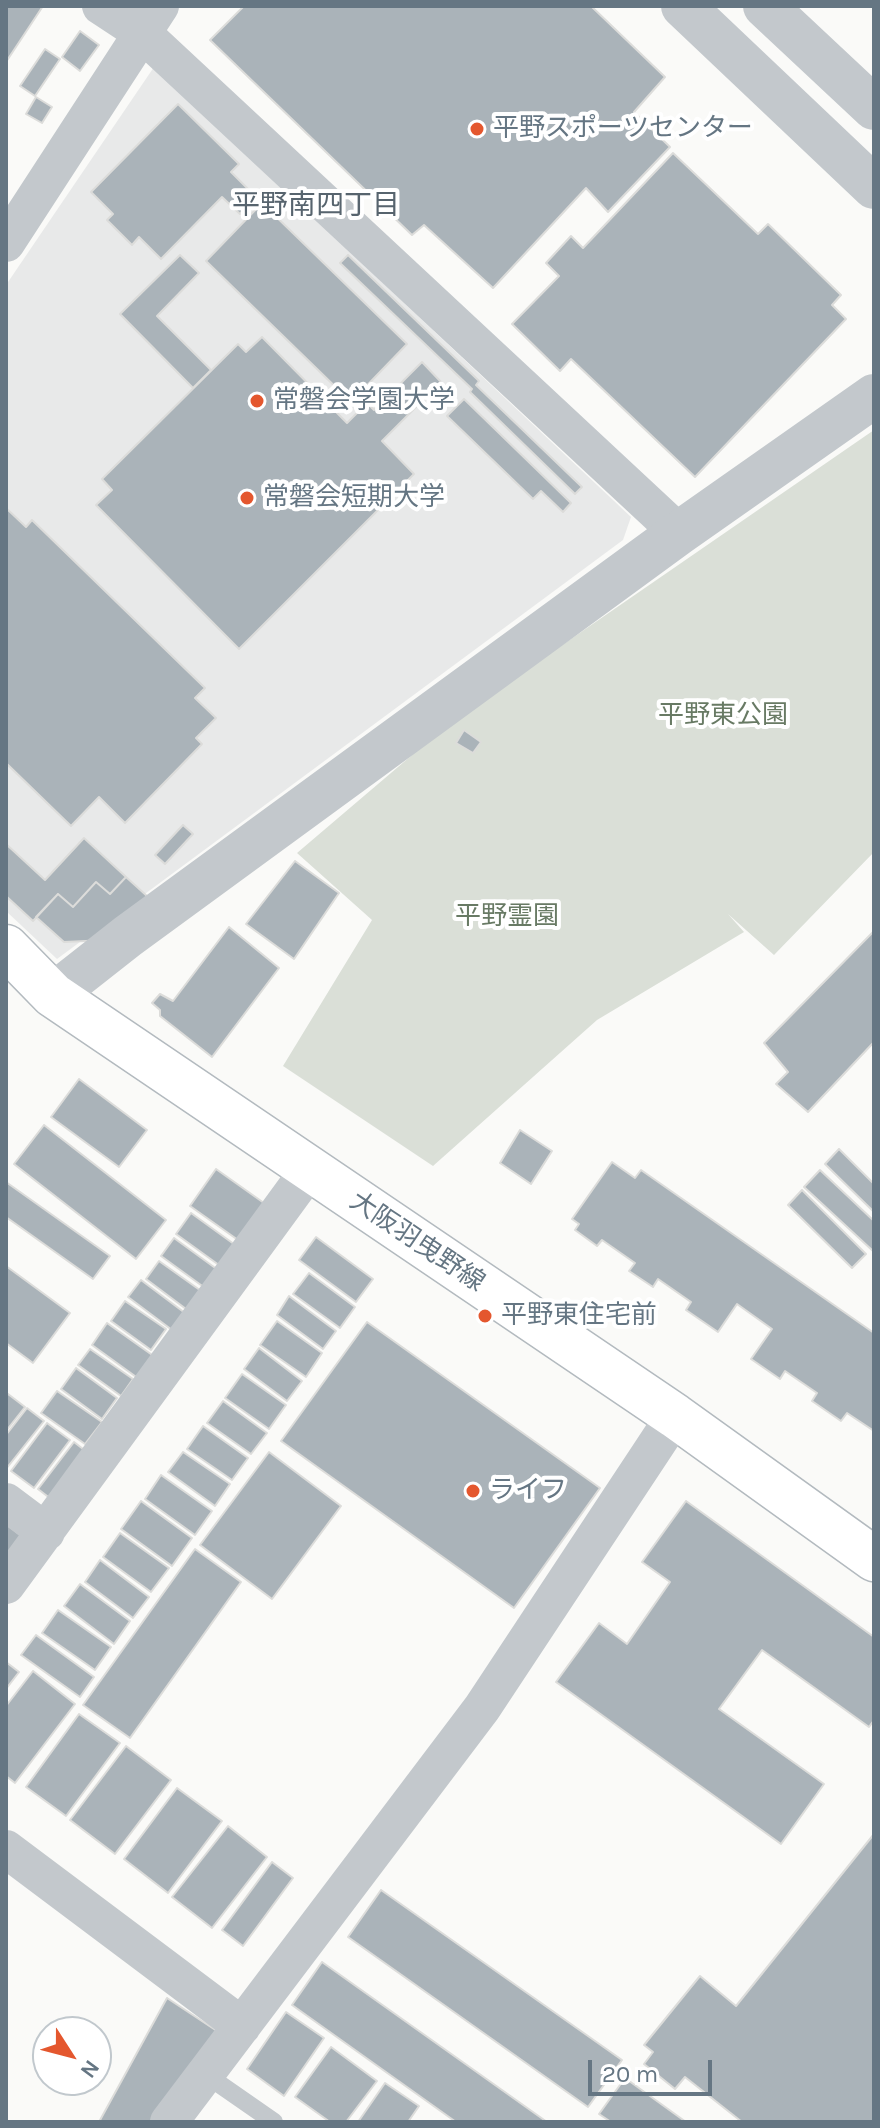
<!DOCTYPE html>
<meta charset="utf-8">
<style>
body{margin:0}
#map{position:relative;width:880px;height:2128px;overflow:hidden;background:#fafaf8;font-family:Karla,sans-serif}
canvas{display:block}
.frame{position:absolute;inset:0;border:8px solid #657683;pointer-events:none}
.north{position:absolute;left:32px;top:2016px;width:80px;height:80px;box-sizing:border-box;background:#fff;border:2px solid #c1c8cd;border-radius:50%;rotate:126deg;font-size:22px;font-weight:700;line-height:32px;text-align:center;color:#657683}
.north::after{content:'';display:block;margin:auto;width:28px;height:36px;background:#e4572e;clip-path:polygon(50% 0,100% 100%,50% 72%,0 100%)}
.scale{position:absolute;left:588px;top:2060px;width:124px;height:36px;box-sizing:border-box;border:4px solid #657683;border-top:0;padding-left:10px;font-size:24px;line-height:28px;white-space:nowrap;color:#657683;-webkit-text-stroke:6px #fff;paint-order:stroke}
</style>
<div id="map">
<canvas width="880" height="2128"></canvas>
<div class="frame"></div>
<div class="north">N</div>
<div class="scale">20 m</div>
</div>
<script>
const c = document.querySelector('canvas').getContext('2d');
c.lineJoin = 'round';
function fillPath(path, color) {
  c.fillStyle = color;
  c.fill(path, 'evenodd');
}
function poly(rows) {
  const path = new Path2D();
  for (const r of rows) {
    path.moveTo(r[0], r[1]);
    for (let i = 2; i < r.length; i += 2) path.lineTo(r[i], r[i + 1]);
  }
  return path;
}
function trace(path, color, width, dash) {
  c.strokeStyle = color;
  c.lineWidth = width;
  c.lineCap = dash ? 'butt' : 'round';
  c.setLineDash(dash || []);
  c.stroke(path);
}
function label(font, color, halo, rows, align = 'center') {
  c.font = font + ' Karla,"Noto Sans JP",sans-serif';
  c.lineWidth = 8;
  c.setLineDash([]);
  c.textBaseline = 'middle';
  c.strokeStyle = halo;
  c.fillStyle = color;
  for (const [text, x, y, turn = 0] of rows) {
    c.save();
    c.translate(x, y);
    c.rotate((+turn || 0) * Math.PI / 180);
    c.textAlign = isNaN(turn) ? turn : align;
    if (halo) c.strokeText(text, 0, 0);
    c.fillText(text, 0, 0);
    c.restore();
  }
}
fillPath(poly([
 [154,67,631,517,623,540,57,959,6,911,6,285]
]), '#e8e9e9');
fillPath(poly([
 [874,430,874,852,774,955,728,914,744,932,597,1020,433,1166,283,1066,372,920,297,853,452,721]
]), '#dadfd7');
const building = poly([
 [6,6,43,6,6,62,6,6],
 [244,6,591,6,665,77,634,112,670,147,608,212,586,188,493,288,424,225,412,235,210,40,244,6],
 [80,31,99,45,80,71,62,57,80,31],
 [45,49,60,59,35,96,20,86,45,49],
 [36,97,52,107,42,123,26,114,36,97],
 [178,104,239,164,231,172,256,197,240,214,222,197,161,259,139,237,132,245,107,220,113,214,91,192,178,104],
 [673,153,758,234,768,224,841,295,832,305,846,319,695,477,571,359,560,371,512,324,559,276,546,263,571,236,583,248,673,153],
 [262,203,407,344,351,402,206,261,262,203],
 [180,255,199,273,157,316,211,370,193,388,120,314,180,255],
 [348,255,479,381,476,385,582,487,575,494,470,392,472,389,340,263,348,255],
 [262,337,347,423,367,403,374,410,422,362,441,382,382,441,414,474,239,649,96,505,112,490,102,479,238,344,246,352,262,337],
 [464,399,571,503,563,512,541,491,533,499,447,416,464,399],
 [6,508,26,527,32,520,205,688,195,698,216,718,196,738,202,744,125,823,99,797,71,826,6,763,6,508],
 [464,730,481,742,473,753,456,743,464,730],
 [183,825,193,834,165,864,155,855,183,825],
 [84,838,126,877,110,894,96,882,73,907,58,894,33,921,6,896,6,844,45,880,84,838],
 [295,861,339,893,294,959,246,924,295,861],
 [126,877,147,896,107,940,64,942,36,917,58,894,73,907,96,882,110,894,126,877],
 [229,927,279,968,212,1057,160,1016,160,1010,152,1003,160,994,173,1001,229,927],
 [874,931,874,1042,808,1112,776,1084,788,1072,764,1043,874,931],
 [79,1079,147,1130,119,1167,51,1117,79,1079],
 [44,1125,166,1220,136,1259,14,1164,44,1125],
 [520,1130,552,1151,531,1184,500,1163,520,1130],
 [839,1149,874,1184,874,1212,825,1164,839,1149],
 [612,1162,635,1178,641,1170,874,1333,874,1431,847,1413,841,1421,812,1401,817,1393,785,1371,780,1379,751,1359,772,1329,737,1304,718,1332,686,1310,691,1302,658,1279,653,1287,629,1271,635,1263,602,1240,597,1246,575,1230,579,1224,572,1219,612,1162],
 [216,1169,271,1208,245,1245,190,1206,216,1169],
 [820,1170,874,1221,873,1251,804,1187,820,1170],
 [6,1182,110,1256,93,1279,6,1217,6,1182],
 [802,1190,866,1254,852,1268,788,1205,802,1190],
 [191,1213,238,1247,223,1268,176,1234,191,1213],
 [316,1237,373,1279,356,1302,299,1260,316,1237],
 [174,1238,218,1270,205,1288,161,1256,174,1238],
 [159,1261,204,1293,190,1312,146,1279,159,1261],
 [6,1266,70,1313,33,1363,6,1343,6,1266],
 [309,1273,355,1307,340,1328,293,1294,309,1273],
 [141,1280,189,1316,176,1333,128,1297,141,1280],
 [289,1296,336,1331,323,1349,277,1315,289,1296],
 [125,1301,166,1329,151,1350,111,1321,125,1301],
 [277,1321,322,1353,306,1377,260,1345,277,1321],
 [367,1322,600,1488,514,1608,281,1441,367,1322],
 [107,1323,155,1357,139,1379,92,1345,107,1323],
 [259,1348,302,1381,287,1401,244,1369,259,1348],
 [90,1349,133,1379,121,1396,78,1365,90,1349],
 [76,1368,117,1398,102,1419,61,1389,76,1368],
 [242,1374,286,1405,269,1429,225,1398,242,1374],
 [57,1391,102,1422,85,1444,41,1413,57,1391],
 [8,1394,25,1407,6,1431,6,1396,8,1394],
 [223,1401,267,1433,251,1454,207,1423,223,1401],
 [27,1408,44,1421,6,1469,6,1435,27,1408],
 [47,1423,70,1440,34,1488,11,1471,47,1423],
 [203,1426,248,1458,232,1480,187,1449,203,1426],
 [74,1442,92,1456,56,1503,38,1489,74,1442],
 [183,1452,230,1484,215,1506,168,1472,183,1452],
 [269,1452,341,1506,272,1599,200,1545,269,1452],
 [161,1475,212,1511,195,1535,145,1499,161,1475],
 [141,1501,192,1538,172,1566,121,1529,141,1501],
 [686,1501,874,1637,874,1720,869,1727,762,1650,719,1709,824,1784,781,1844,556,1682,599,1623,627,1644,670,1582,642,1562,686,1501],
 [6,1524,23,1537,9,1555,6,1552,6,1524],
 [120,1533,169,1568,151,1592,103,1557,120,1533],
 [195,1549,241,1582,130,1738,83,1705,195,1549],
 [100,1560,149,1597,133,1618,85,1582,100,1560],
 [80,1584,130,1621,114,1644,64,1606,80,1584],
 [58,1610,111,1647,95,1670,42,1633,58,1610],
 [36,1635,94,1677,80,1697,21,1655,36,1635],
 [6,1662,19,1672,6,1689,6,1662],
 [33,1671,75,1704,15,1783,6,1776,6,1706,33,1671],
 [79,1714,120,1743,66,1816,26,1787,79,1714],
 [126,1746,171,1780,115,1854,70,1820,126,1746],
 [177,1788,222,1821,168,1893,124,1859,177,1788],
 [228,1826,267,1857,212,1928,172,1897,228,1826],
 [874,1834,874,2122,742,2122,685,2077,675,2089,644,2064,653,2052,644,2045,700,1976,736,2006,874,1834],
 [272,1862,293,1878,243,1946,222,1930,272,1862],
 [381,1890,622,2060,588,2107,348,1937,381,1890],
 [322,1962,547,2122,456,2122,292,2005,322,1962],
 [167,1998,220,2033,153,2122,99,2122,167,1998],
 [286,2012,324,2038,284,2096,247,2069,286,2012],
 [331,2047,377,2081,346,2122,330,2122,295,2097,331,2047],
 [625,2078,686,2122,611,2122,599,2114,625,2078],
 [385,2083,419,2106,408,2122,358,2122,385,2083]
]);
fillPath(building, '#aab3b9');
trace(building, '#dcdcda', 2);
const secondary = poly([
 [6,947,53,995,675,1416,874,1559]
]);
trace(secondary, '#b3babf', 47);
trace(poly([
 [205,2074,274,2122]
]), '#c3c8cc', 18);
trace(poly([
 [101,6,142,33,679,533],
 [6,243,160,6],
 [6,1502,46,1532],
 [6,1585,310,1169],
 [6,1849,242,2026],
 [169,2122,482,1708,675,1416]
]), '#c3c8cc', 38);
trace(poly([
 [683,6,874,187],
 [765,6,874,108],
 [53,995,128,936,679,533,874,396]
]), '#c3c8cc', 44);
trace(secondary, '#fff', 44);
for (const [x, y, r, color] of [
 [477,129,8,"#e4572e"],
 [257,401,8,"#e4572e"],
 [247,498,8,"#e4572e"],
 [485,1316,8,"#e4572e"],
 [473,1491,8,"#e4572e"]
]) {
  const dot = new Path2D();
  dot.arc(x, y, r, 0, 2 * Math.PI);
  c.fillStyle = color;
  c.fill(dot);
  trace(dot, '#fff', 3);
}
label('26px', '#657683', '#fff', [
 ["平野スポーツセンター",493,129],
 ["常磐会学園大学",273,401],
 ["常磐会短期大学",263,498],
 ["平野東住宅前",501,1316],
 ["ライフ",489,1491]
], 'left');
label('26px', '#687a64', '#fff', [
 ["平野東公園",723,716],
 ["平野霊園",507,917]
]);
label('26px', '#657683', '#fff', [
 ["大阪羽曳野線",417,1242,34]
]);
label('28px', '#57646e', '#fff', [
 ["平野南四丁目",316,206]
]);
</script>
